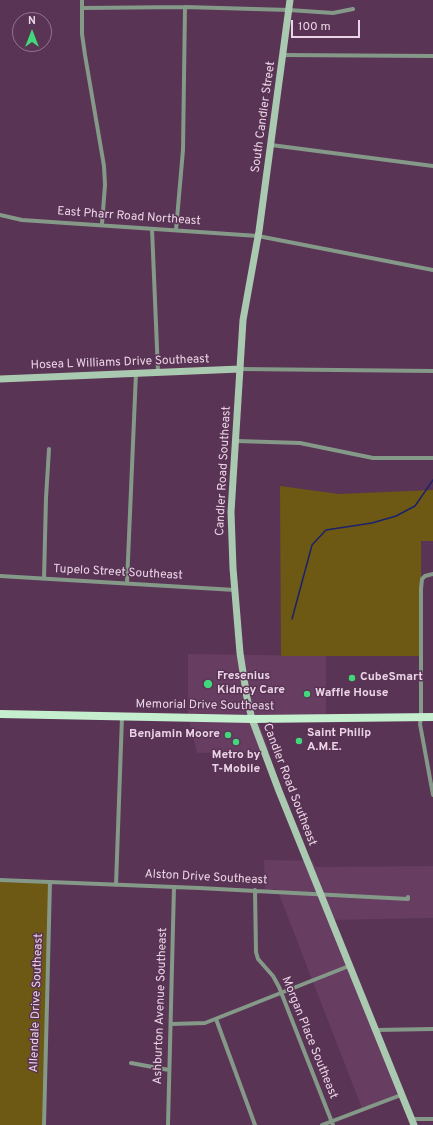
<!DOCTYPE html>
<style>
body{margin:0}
#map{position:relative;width:433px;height:1125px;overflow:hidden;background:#593454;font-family:Overpass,sans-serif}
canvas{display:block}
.north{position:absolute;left:12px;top:12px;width:40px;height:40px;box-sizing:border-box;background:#593454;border:1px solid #93748f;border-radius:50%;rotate:0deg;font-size:11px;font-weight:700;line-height:16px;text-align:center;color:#ebd4e7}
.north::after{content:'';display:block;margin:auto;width:14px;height:18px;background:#42d77b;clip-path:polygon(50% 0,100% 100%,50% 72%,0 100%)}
.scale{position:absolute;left:291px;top:20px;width:69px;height:18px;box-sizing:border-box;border:2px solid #ebd4e7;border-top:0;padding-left:5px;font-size:12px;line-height:14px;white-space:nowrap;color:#ebd4e7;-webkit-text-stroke:3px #593454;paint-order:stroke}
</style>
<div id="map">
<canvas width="433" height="1125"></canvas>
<div class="north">N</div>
<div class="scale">100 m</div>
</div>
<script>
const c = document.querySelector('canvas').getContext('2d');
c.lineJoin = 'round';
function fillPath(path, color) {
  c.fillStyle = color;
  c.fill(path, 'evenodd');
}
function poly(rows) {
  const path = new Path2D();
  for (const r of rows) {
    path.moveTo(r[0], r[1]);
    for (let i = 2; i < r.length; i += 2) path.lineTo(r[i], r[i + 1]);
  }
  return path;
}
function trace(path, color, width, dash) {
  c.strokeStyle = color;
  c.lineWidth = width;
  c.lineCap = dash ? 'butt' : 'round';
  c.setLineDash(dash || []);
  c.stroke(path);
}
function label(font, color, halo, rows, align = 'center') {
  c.font = font + ' Overpass,sans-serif';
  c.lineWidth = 3;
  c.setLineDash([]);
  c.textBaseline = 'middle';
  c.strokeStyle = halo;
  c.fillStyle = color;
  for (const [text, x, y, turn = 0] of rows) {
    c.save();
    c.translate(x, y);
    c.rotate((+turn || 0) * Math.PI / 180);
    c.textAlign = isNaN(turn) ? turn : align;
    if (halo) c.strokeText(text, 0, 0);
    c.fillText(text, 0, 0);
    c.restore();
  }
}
fillPath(poly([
 [188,654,326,656,326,718,259,723,270,752,197,753,188,716],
 [264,860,313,861,316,867,433,866,433,918,332,920,401,1095,363,1111,277,889,265,890]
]), '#673d62');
fillPath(poly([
 [280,486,339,494,433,490,433,541,421,541,421,656,281,656],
 [0,882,51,883,44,1125,0,1125]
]), '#6d5913');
trace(poly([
 [292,619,312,545,326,530,372,523,396,516,415,506,433,480]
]), '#1b226d', 1.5);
trace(poly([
 [82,0,82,34,85,55,104,166,105,185,102,224],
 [82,8,185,7,289,10,333,13,353,9],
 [283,55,433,56],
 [271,145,433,166],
 [0,215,22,220,258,236,433,270],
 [152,229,158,372],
 [176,230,183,150,185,7],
 [240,369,433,371],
 [237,441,300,443,373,458,433,458],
 [433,574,425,576,422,579,421,589,421,718,420,724,433,795],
 [0,576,235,590],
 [44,579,46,498,49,449],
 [127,583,136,373],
 [0,880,199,888,408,899,408,897],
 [116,885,122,717],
 [255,890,256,952,258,959,273,976,279,987,333,1125],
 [216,1019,255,1125],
 [171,1024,205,1023,349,966],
 [376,1030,433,1029],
 [131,1063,169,1070],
 [412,1119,433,1119],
 [44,1125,50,882],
 [168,1125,174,887],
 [322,1125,401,1095]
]), '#859989', 4);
trace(poly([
 [290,0,259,231,243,320,231,512,233,568,240,653,247,698,252,719,279,791,414,1125],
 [0,379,240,369]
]), '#a9c9b0', 7);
trace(poly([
 [0,714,252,719,433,717]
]), '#c5eece', 8);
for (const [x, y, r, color] of [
 [352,678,4,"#42d77b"],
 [208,684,5,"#42d77b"],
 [307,694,4,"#42d77b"],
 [228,735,4,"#42d77b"],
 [299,741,4,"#42d77b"],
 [236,742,4,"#42d77b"]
]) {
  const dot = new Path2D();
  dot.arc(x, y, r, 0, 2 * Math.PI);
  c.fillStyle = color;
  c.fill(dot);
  trace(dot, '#593454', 1.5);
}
label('12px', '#ebd4e7', '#593454', [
 ["South Candler Street",264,117,-82],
 ["East Pharr Road Northeast",129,217,4],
 ["Hosea L Williams Drive Southeast",120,363,-2],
 ["Candler Road Southeast",224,471,-87],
 ["Tupelo Street Southeast",118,573,3],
 ["Memorial Drive Southeast",205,706,1],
 ["Candler Road Southeast",289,785,69],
 ["Alston Drive Southeast",206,878,3],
 ["Allendale Drive Southeast",37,1003,-88],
 ["Ashburton Avenue Southeast",161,1006,-88],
 ["Morgan Place Southeast",309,1038,68]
]);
label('bold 12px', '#ebd4e7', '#593454', [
 ["Fresenius",217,677],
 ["Kidney Care",217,691],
 ["CubeSmart",360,678],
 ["Waffle House",315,694],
 ["Saint Philip",307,734],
 ["A.M.E.",307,748],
 ["Benjamin Moore",220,735,"right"],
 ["Metro by",236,756,"center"],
 ["T-Mobile",236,770,"center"]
], 'left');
</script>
